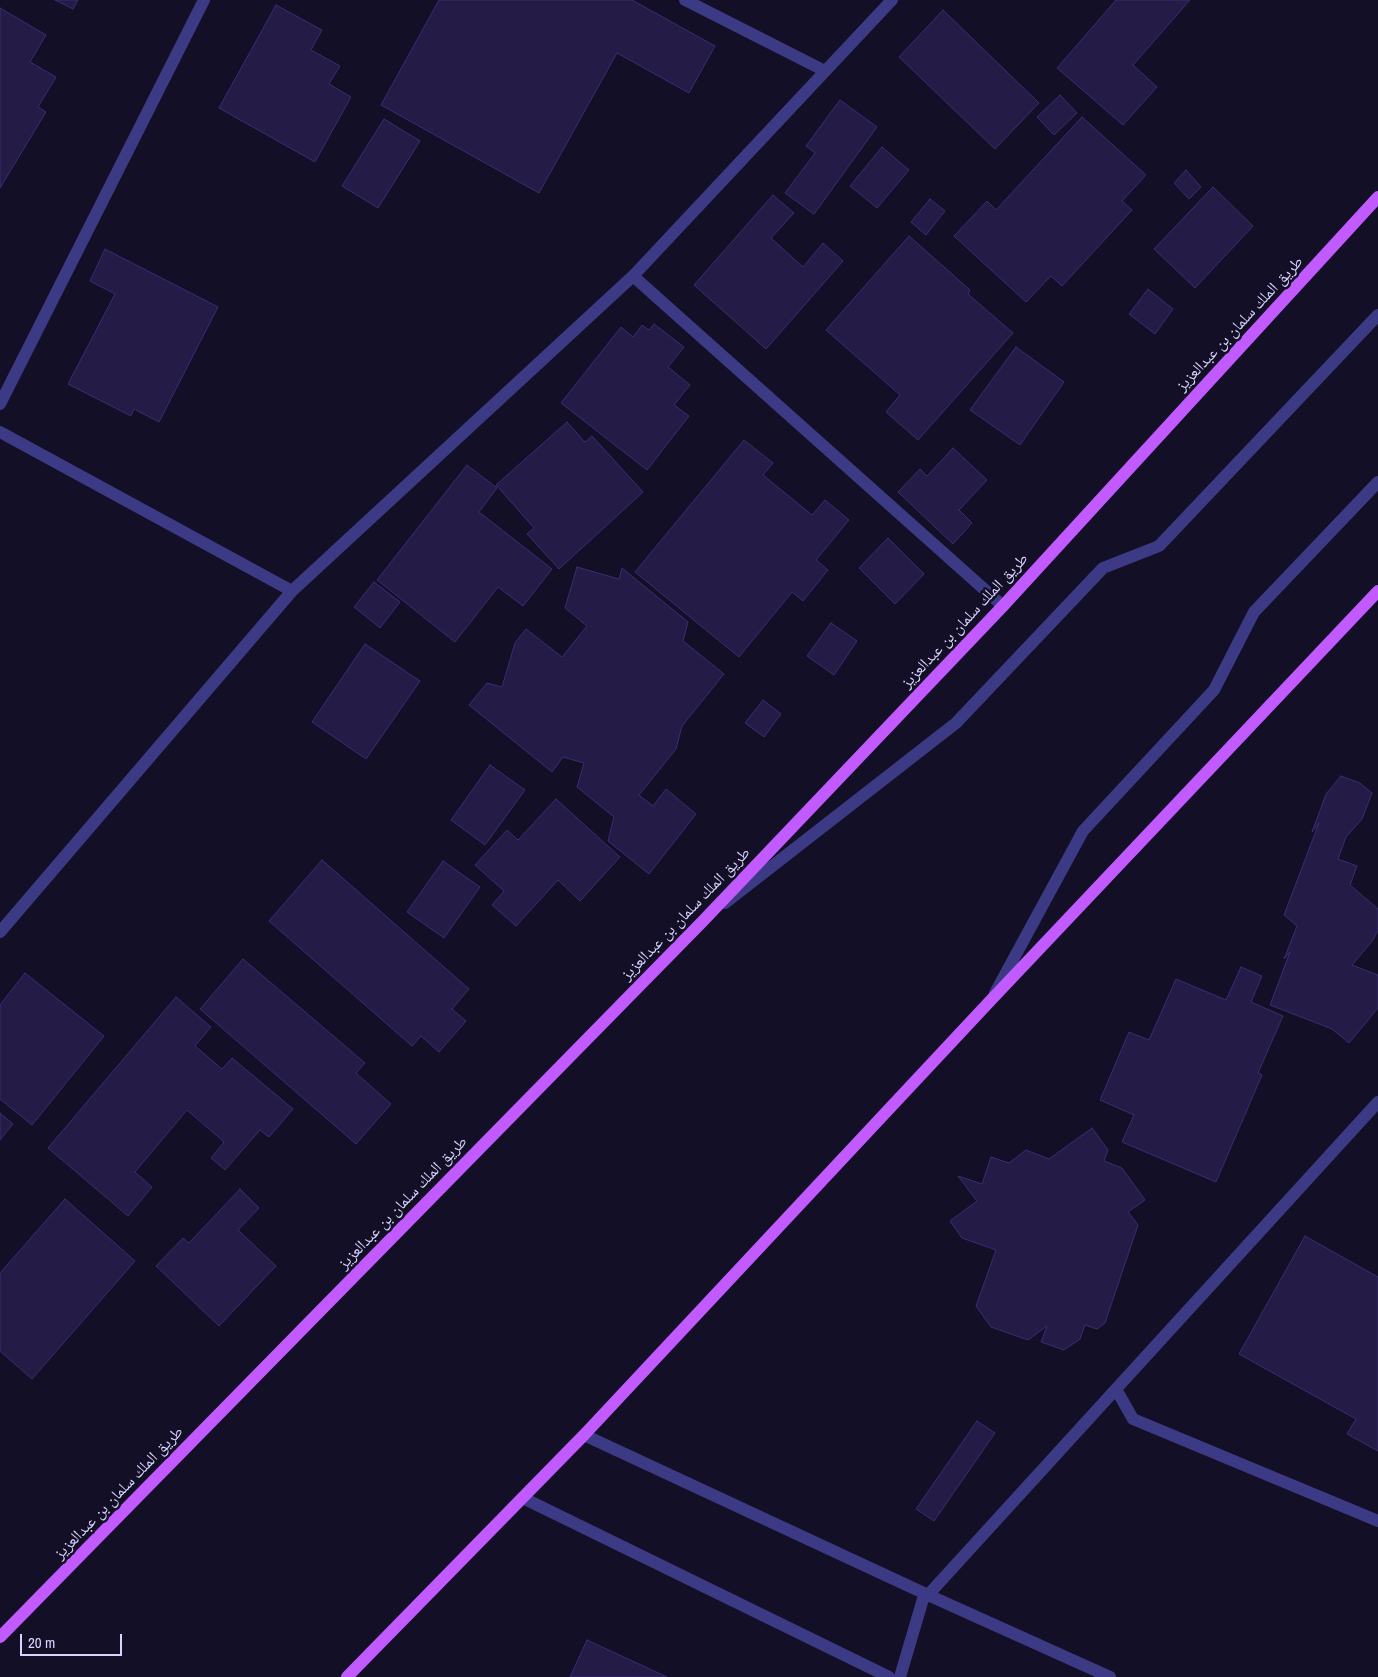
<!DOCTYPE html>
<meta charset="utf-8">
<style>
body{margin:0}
#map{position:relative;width:1378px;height:1677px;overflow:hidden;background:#130f26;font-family:"Archivo Narrow",sans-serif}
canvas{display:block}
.scale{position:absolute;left:20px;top:1634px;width:102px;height:22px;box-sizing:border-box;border:2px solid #d9d4ff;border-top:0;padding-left:6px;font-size:15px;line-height:18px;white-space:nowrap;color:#d9d4ff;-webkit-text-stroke:4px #130f26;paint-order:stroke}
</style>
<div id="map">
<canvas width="1378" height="1677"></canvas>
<div class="scale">20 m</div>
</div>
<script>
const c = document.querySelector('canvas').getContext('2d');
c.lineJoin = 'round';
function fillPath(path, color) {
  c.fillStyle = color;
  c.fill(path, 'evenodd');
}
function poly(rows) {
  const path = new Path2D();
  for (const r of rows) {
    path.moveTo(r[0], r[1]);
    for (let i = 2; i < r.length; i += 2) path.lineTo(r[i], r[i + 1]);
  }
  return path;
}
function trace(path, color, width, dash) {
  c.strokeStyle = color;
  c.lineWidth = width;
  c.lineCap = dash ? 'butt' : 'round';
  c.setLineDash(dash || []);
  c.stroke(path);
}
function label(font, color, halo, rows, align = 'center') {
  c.font = font + ' "Archivo Narrow","Noto Naskh Arabic",sans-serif';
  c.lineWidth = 5;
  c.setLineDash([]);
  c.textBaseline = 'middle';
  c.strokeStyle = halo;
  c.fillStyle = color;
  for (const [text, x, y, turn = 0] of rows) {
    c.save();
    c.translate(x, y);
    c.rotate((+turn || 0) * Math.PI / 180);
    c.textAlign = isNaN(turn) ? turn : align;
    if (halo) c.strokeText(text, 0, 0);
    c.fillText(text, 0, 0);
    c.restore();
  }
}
const building = poly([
 [55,0,78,0,73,9,55,0],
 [439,0,632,0,715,46,689,93,617,53,539,193,381,105,439,0],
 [1116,0,1190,0,1133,65,1157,87,1123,125,1057,68,1116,0],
 [276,5,322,30,311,50,340,66,329,84,351,97,315,162,219,108,276,5],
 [0,8,46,35,30,62,56,77,38,107,46,112,0,188,0,8],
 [943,10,1039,103,995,149,899,57,943,10],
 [1060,95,1077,113,1054,135,1037,117,1060,95],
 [840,100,877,127,814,214,785,193,815,153,806,146,840,100],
 [1082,117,1146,175,1122,201,1132,210,1062,286,1051,276,1026,302,954,236,987,201,996,210,1082,117],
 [384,119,420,141,378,208,342,186,384,119],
 [882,147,909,170,877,208,850,186,882,147],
 [1186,170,1201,187,1189,199,1174,183,1186,170],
 [1213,187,1253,226,1195,288,1154,249,1213,187],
 [773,195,794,213,771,238,803,267,823,243,843,261,766,349,694,285,773,195],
 [930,199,945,211,926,235,911,222,930,199],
 [909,236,970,290,968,294,1013,333,918,440,886,412,900,395,826,330,909,236],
 [105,249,218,307,159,422,134,409,131,416,68,384,115,294,90,281,105,249],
 [1148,289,1173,309,1155,334,1129,314,1148,289],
 [654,324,684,347,668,367,690,385,674,405,689,416,647,470,561,403,621,327,633,337,642,325,649,330,654,324],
 [1016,347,1064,382,1020,445,970,410,1016,347],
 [567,422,585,442,592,436,643,492,559,569,527,534,534,528,496,485,567,422],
 [744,440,773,463,763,475,812,515,825,500,849,520,816,560,828,570,803,601,792,592,739,657,635,572,744,440],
 [953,448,987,480,959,510,972,523,953,544,898,492,920,469,927,476,953,448],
 [467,465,497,488,479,512,552,569,523,606,498,587,455,642,377,580,467,465],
 [888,538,924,574,895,604,859,568,888,538],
 [577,567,619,579,622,568,688,622,683,641,724,674,682,726,676,749,639,795,653,806,666,789,696,814,649,874,608,841,614,817,577,787,584,763,563,757,552,772,469,705,487,683,502,687,515,643,526,629,562,657,587,626,565,608,577,567],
 [374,582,400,602,380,628,354,607,374,582],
 [831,623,857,641,834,675,807,656,831,623],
 [365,644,420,681,366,759,312,722,365,644],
 [763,700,781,714,764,737,745,723,763,700],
 [490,765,525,790,485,845,451,820,490,765],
 [1341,776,1360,783,1372,793,1362,819,1346,837,1338,859,1357,866,1350,885,1378,909,1378,930,1373,940,1352,965,1378,975,1378,1008,1349,1043,1332,1029,1270,1005,1290,952,1284,959,1297,926,1284,915,1319,823,1312,832,1326,794,1341,776],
 [556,799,620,857,580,901,558,880,516,926,492,905,504,891,475,865,507,830,518,840,556,799],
 [322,860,469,989,452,1009,466,1021,439,1052,421,1036,412,1046,269,921,322,860],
 [443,861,480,887,444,938,407,912,443,861],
 [243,959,365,1063,356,1073,391,1104,356,1144,200,1009,243,959],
 [1241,967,1262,976,1251,1002,1283,1016,1258,1073,1262,1075,1216,1182,1122,1142,1134,1115,1100,1100,1129,1032,1149,1040,1176,979,1226,1000,1241,967],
 [25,973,104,1036,32,1125,0,1099,0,1005,25,973],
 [176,997,211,1027,195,1046,222,1069,232,1058,293,1109,269,1137,260,1130,225,1170,211,1158,224,1142,187,1110,135,1172,152,1187,128,1216,48,1148,176,997],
 [0,1113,13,1124,0,1140,0,1113],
 [1092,1128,1108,1150,1104,1161,1122,1168,1145,1200,1128,1212,1138,1225,1105,1323,1097,1329,1085,1325,1080,1339,1064,1350,1041,1342,1047,1326,1028,1340,991,1327,976,1306,996,1250,962,1238,950,1221,977,1201,958,1176,982,1184,991,1157,1009,1163,1026,1150,1049,1159,1092,1128],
 [240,1189,259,1208,238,1230,276,1266,219,1326,156,1266,183,1238,189,1243,240,1189],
 [65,1199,135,1261,32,1379,0,1351,0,1273,65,1199],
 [1305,1236,1378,1277,1378,1451,1347,1434,1356,1419,1239,1354,1305,1236],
 [977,1421,995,1433,934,1521,916,1509,977,1421],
 [587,1640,667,1677,570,1677,587,1640]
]);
fillPath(building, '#241b47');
trace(building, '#3b2d73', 1);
trace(poly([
 [725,903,956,723,1103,568,1159,546,1378,315],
 [995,993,1083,831,1214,690,1254,612,1378,482]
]), '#3d3a85', 12);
trace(poly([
 [685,0,825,71],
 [633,276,1003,606],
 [0,404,204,0],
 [0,432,292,591],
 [0,932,292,591,633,276,892,0],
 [1378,1102,1116,1389,1133,1419,1378,1521],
 [584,1435,928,1595,1110,1677],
 [523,1498,889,1677],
 [900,1677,923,1599,928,1595,1116,1389]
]), '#3d3a85', 12);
trace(poly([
 [0,1637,702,922,1003,606,1378,197],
 [347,1677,584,1435,991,1000,1378,591]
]), '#c25bff', 12);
label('16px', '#d9d4ff', '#130f26', [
 ["طريق الملك سلمان بن عبدالعزيز",1240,324,-47],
 ["طريق الملك سلمان بن عبدالعزيز",965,621,-47],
 ["طريق الملك سلمان بن عبدالعزيز",686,914,-46],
 ["طريق الملك سلمان بن عبدالعزيز",403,1203,-46],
 ["طريق الملك سلمان بن عبدالعزيز",119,1493,-46]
]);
</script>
